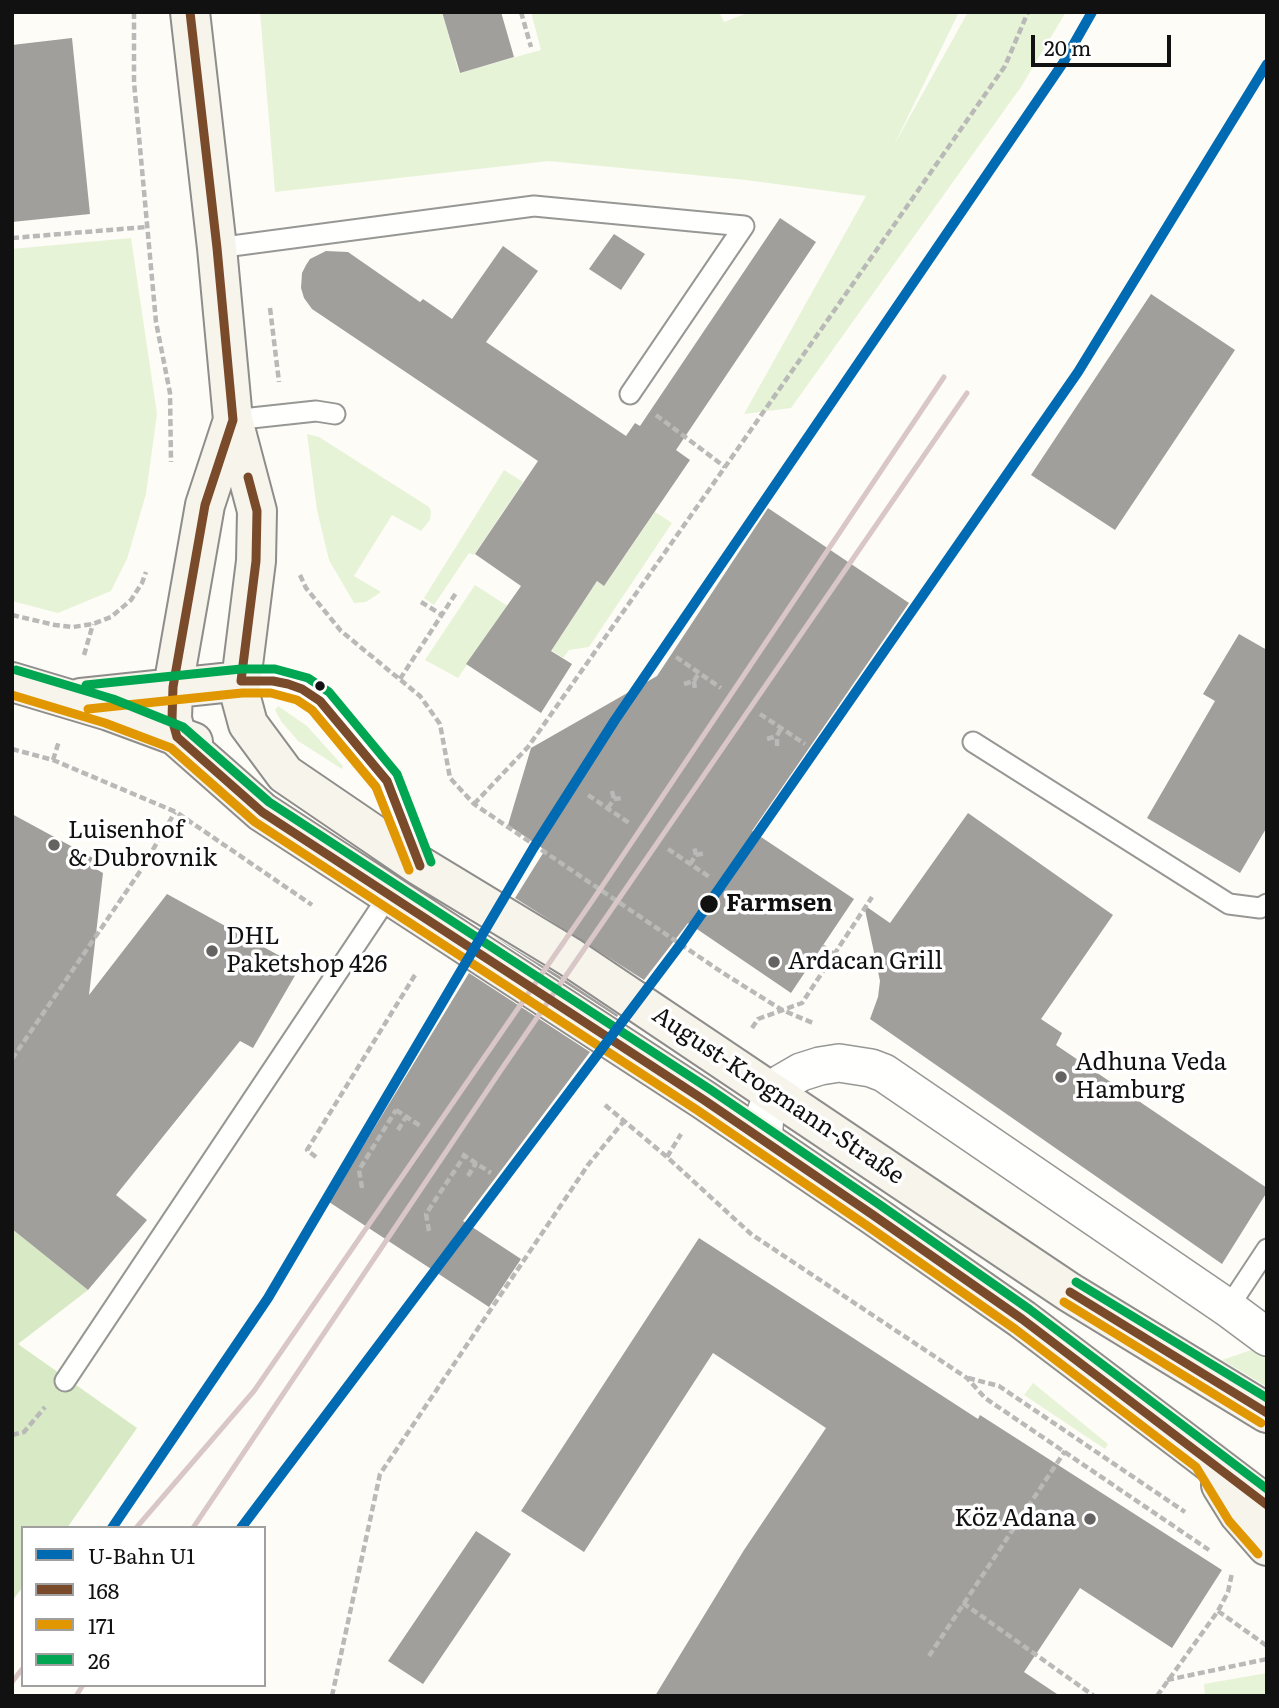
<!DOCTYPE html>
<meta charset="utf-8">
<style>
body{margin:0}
#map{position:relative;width:1279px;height:1708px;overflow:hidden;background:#fdfcf7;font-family:Literata,serif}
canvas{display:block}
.frame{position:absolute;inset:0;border:14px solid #111;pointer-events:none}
.legend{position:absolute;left:21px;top:1526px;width:245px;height:161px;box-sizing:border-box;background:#fff;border:2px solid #a0a0a0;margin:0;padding:9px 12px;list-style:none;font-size:21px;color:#111}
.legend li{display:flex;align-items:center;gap:14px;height:35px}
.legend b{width:35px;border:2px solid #a0a0a0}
.scale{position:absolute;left:1031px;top:35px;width:140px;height:32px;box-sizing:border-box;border:4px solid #111;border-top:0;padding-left:9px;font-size:21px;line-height:24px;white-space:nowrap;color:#111;-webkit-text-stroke:5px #fff;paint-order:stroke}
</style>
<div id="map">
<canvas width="1279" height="1708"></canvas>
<div class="frame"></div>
<ul class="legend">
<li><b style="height:9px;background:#006ab3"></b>U-Bahn U1</li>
<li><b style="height:9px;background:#7a4b2a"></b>168</li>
<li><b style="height:9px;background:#e09702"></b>171</li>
<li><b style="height:9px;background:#00a651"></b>26</li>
</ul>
<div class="scale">20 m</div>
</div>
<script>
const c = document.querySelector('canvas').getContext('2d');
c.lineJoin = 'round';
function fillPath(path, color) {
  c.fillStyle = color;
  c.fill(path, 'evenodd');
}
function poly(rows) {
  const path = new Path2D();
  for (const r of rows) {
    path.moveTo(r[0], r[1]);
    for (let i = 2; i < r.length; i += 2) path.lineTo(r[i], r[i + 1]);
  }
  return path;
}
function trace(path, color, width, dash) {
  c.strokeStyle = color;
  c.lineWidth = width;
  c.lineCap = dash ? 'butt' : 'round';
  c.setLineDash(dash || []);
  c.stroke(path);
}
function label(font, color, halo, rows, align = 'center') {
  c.font = font + ' Literata,serif';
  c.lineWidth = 7;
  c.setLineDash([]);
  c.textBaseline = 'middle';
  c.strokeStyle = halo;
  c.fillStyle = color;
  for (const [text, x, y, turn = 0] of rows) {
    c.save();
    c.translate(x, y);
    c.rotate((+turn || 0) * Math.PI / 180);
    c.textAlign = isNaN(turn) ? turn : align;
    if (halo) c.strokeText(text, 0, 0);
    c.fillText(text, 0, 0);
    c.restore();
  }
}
fillPath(poly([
 [260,12,442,12,459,73,541,50,531,12,719,12,724,22,750,12,959,12,894,145,968,12,1066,12,1021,87,791,408,744,414,866,196,746,180,549,161,275,192],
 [131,238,157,414,146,494,127,559,111,591,58,613,12,601,12,249],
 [307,434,319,437,429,507,431,512,430,520,421,531,392,515,354,576,381,592,366,602,354,603,329,560,317,510],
 [504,470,523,482,474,555,469,553,434,605,424,598],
 [655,512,672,523,589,647,569,650,563,658,500,616,458,678,425,660,475,585,559,639,597,581,604,586],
 [278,706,307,726,343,766,342,769,298,741,281,721,275,710],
 [1260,1347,1267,1354,1267,1387,1222,1360],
 [1033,1383,1108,1444,1105,1449,1024,1395],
 [1267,1673,1267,1696,1205,1696,1204,1684]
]), '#e7f3d7');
fillPath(poly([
 [12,1229,88,1290,18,1344,137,1428,67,1528,23,1528,23,1587,12,1601]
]), '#d8eac5');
fillPath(poly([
 [442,12,501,12,514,57,460,73],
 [72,38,90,214,12,222,12,45],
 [780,218,816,242,676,450,690,460,604,586,597,581,551,651,572,664,541,713,466,664,521,586,475,554,538,461,312,309,304,298,301,288,302,273,306,265,310,259,326,251,348,252,420,302,423,299,452,319,503,246,538,271,486,342,626,436,635,423,640,426],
 [614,234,645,254,621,290,589,269],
 [1151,294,1235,350,1115,530,1031,475],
 [768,508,909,603,752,831,854,899,791,993,688,923,644,980,515,898,545,850,508,825,531,748,657,676],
 [1239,634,1267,650,1267,827,1240,873,1147,818,1215,701,1203,694],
 [968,813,1113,915,1041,1019,1062,1033,1056,1045,1267,1188,1267,1192,1222,1264,870,1019,878,997,880,981,864,905,890,923],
 [12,814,93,858,89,865,103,873,89,995,167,894,300,967,253,1048,240,1041,116,1195,147,1220,88,1290,12,1229],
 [493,936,558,975,618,1015,617,1017],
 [469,973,590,1052,463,1221,521,1259,489,1307,329,1202],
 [699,1238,978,1419,980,1415,1222,1570,1172,1648,1080,1588,1024,1672,1060,1696,655,1696,744,1550,826,1428,713,1353,584,1552,521,1511],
 [476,1531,511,1554,423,1684,388,1661]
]), '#a19f9c');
const lane = poly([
 [217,248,534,206,744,226,630,394],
 [233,420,316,411,335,414],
 [241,681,273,681,288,684,302,689,320,701,387,781,418,858],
 [973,742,1229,904,1260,908,1267,904],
 [1228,1308,1267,1249],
 [65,1381,389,895]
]);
const street = poly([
 [763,1141,765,1115,773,1093,782,1083,801,1072,820,1066,839,1063,871,1068,884,1073,1228,1308,1267,1337]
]);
const secondary = poly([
 [190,12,217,248,233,420,257,511,256,561,241,681,241,698,248,724,285,774,420,866,570,957,1069,1292,1267,1413],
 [233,420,205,505,173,687,172,719,177,737,262,812,704,1100,873,1215,1022,1319,1267,1505],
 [12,682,109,711,193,742],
 [81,698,241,681],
 [1221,1485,1239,1514,1267,1546]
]);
trace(lane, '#979795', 23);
trace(street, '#979795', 40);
trace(secondary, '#8e8d8b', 42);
trace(poly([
 [134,12,134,82,156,322,170,393,171,462],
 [521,12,531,47],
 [12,238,146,227],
 [270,308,279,382],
 [656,415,725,467],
 [300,575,306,588,341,631,420,696,440,724,450,778,474,804,723,973,782,1010,813,1023],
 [421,602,442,615],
 [12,615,55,625,73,627,93,624,111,617,131,600,142,583,146,572],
 [84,655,93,624],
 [676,657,721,688],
 [400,679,456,593],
 [694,681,695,690],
 [684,684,694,681,699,673],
 [760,714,805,744],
 [767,739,777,736],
 [777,746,777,736,781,728],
 [12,749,53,760,176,812,312,905],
 [53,760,59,741],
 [612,791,614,799],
 [588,795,629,823],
 [474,804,528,747,725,467,1005,66,1028,12],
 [608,808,614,799,623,798],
 [668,849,711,878],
 [696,855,705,853],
 [690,864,696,855,694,846],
 [822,946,834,954],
 [752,1028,758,1019,802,1003,872,897],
 [12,1059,141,870,175,812],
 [605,1105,667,1157,751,1234,967,1378,985,1398,1209,1550],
 [396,1110,422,1127],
 [398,1130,406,1117],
 [462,1154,491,1173],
 [316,1157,307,1150,415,975],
 [667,1157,681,1134],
 [468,1176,476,1163],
 [362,1188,359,1170,396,1110],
 [429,1231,426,1214,465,1155],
 [968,1378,999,1386,1185,1512],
 [12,1435,24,1432,45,1407],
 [963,1603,1094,1696],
 [1218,1611,1267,1646],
 [929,1656,1065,1451],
 [1167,1680,1267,1659],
 [332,1696,380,1474,588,1165,624,1121],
 [1157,1696,1218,1611,1228,1592,1232,1573]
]), '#b9b9b8', 4.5, [7, 3.5]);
trace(lane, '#fffffe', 19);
trace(street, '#fffffe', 37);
trace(secondary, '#f6f4eb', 38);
trace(poly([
 [136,1528,254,1391,599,891,944,377],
 [193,1528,501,1070,967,393],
 [12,1682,23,1668],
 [76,1696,83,1685]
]), '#d9c6c7', 5);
trace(poly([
 [190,12,217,248,233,420,205,505,173,687,172,719,177,737,262,812,704,1100,873,1215,1022,1319,1267,1505],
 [241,681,256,561,257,511,248,477],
 [241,681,273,681,288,684,302,689,320,701,387,781,420,866],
 [1070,1292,1267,1413]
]), '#7a4b2a', 9);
trace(poly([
 [12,695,105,723,171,748,255,822,697,1110,866,1225,1015,1329,1196,1467,1229,1521,1258,1554],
 [88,709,242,693,271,693,297,700,312,710,376,787,409,870],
 [1064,1302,1261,1423]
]), '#e09702', 9);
trace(poly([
 [16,670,113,699,183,727,269,802,711,1090,880,1205,1029,1309,1267,1489],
 [86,685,241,669,275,669,308,678,329,692,397,774,431,862],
 [1076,1282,1267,1398]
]), '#00a651', 9);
trace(poly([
 [112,1528,268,1298,534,847,615,720,1063,63,1092,12],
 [241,1528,680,945,1078,372,1267,64]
]), '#006ab3', 10);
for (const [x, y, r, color] of [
 [320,686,6,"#111"],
 [54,845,7,"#646362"],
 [709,904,10,"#111"],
 [212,951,7,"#646362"],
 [774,962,7,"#646362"],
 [1061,1077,7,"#646362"],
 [1090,1519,7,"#646362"]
]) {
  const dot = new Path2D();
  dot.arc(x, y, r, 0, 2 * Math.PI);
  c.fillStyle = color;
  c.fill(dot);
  trace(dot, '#fff', 2.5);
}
label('24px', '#111', '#fff', [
 ["Luisenhof",68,831],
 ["& Dubrovnik",68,859],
 ["DHL",226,937],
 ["Paketshop 426",226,965],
 ["Ardacan Grill",788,962],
 ["Adhuna Veda",1075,1063],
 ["Hamburg",1075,1091],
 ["Köz Adana",1076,1519,"right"]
], 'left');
label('bold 24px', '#111', '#fff', [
 ["Farmsen",726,904]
], 'left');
label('24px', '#111', '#fff', [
 ["August-Krogmann-Straße",778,1096,34]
]);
</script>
